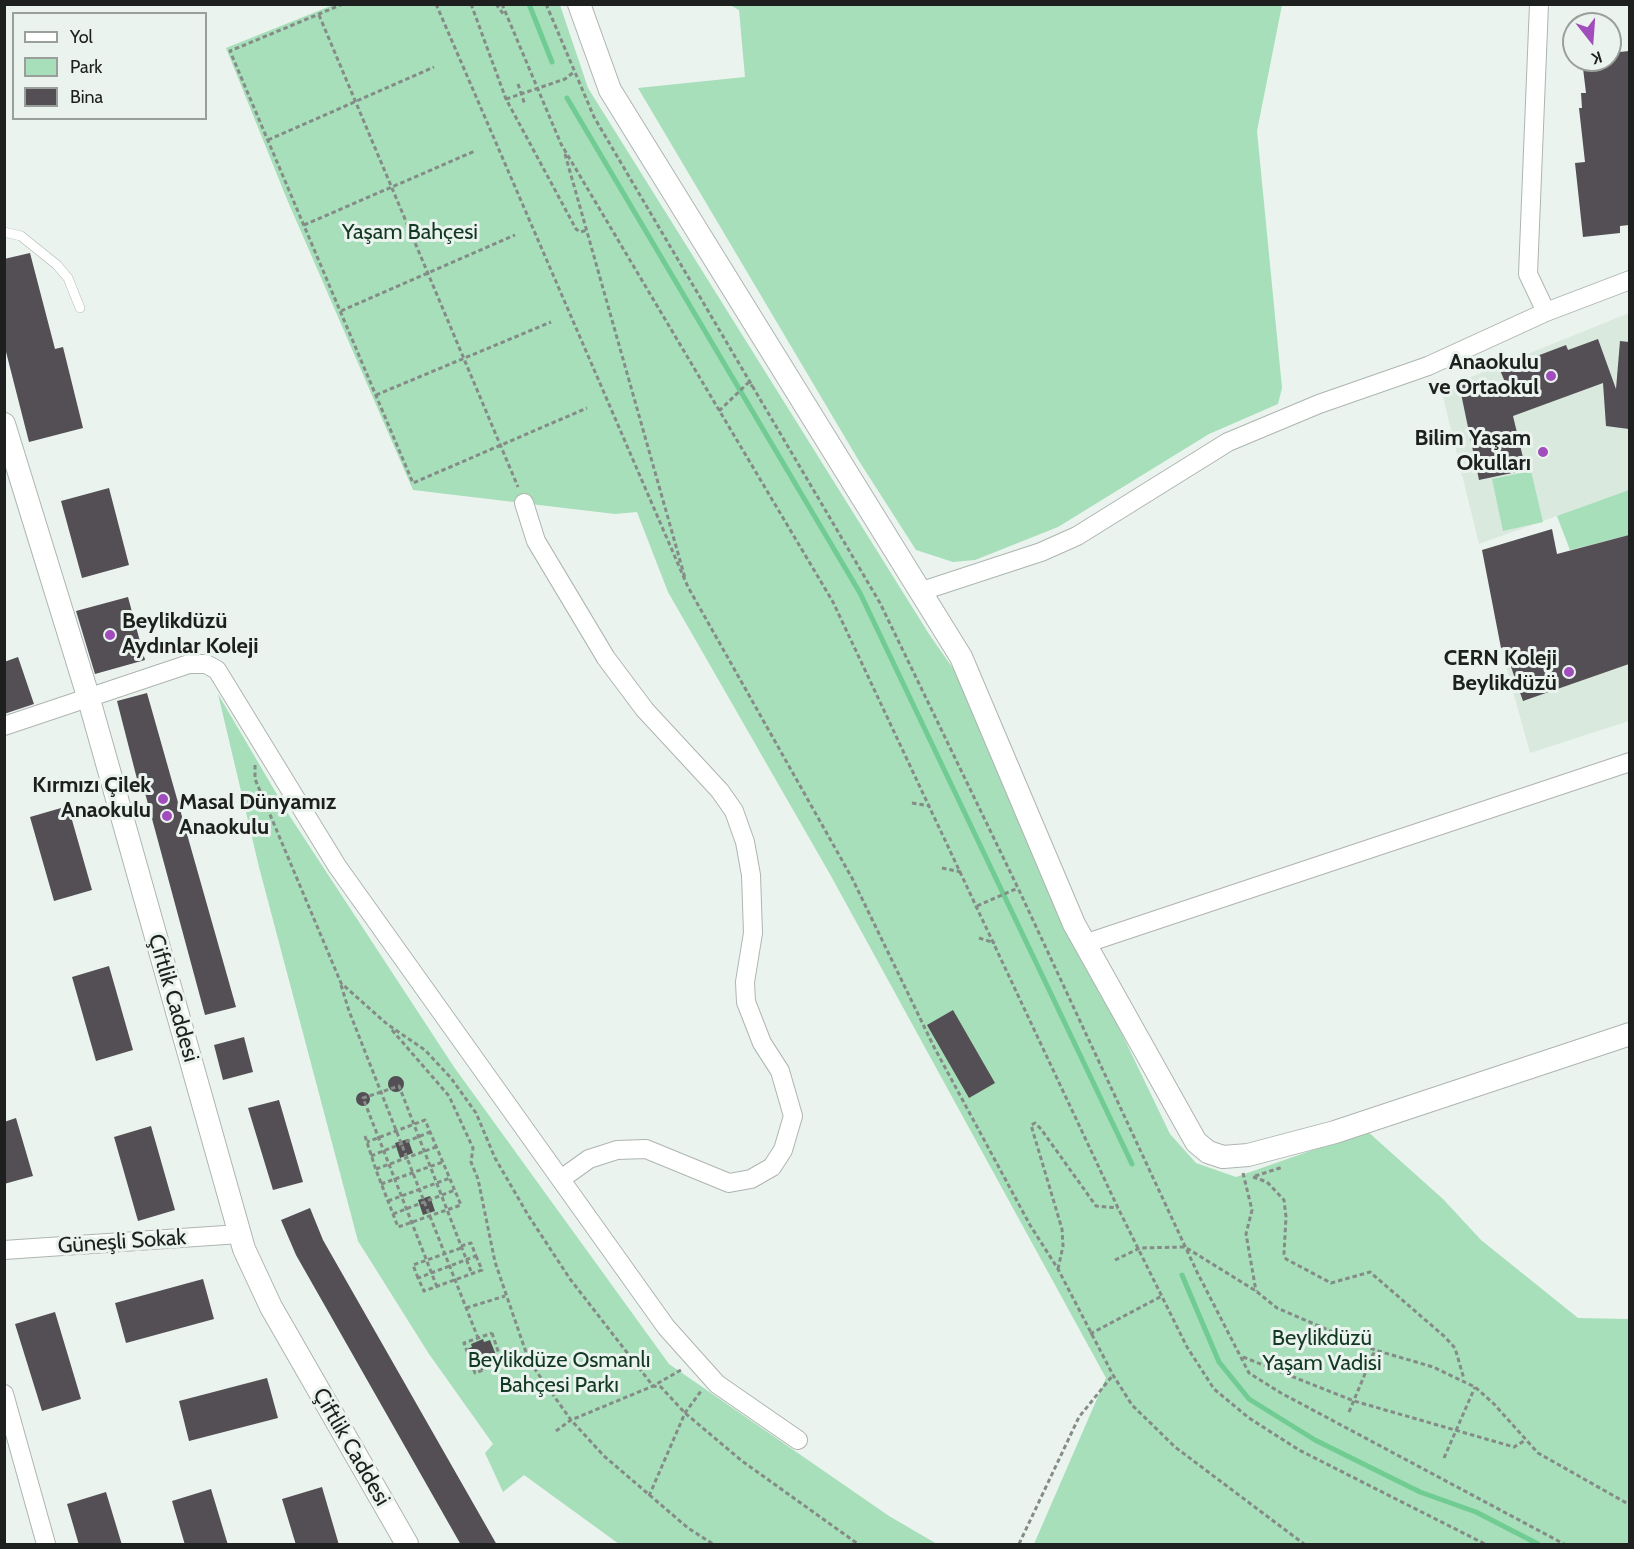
<!DOCTYPE html>
<meta charset="utf-8">
<style>
body{margin:0}
#map{position:relative;width:1634px;height:1549px;overflow:hidden;background:#ebf3ee;font-family:Cabin,sans-serif}
canvas{display:block}
.frame{position:absolute;inset:0;border:6px solid #1d201e;pointer-events:none}
.legend{position:absolute;left:12px;top:12px;width:195px;height:108px;box-sizing:border-box;background:#ebf3ee;border:2px solid #999f9b;margin:0;padding:8px 10px;list-style:none;font-size:18px;color:#1d201e}
.legend li{display:flex;align-items:center;gap:12px;height:30px}
.legend b{width:30px;border:2px solid #999f9b}
.north{position:absolute;left:1562px;top:12px;width:60px;height:60px;box-sizing:border-box;background:#ebf3ee;border:2px solid #999f9b;border-radius:50%;rotate:163deg;font-size:16px;font-weight:700;line-height:24px;text-align:center;color:#1d201e}
.north::after{content:'';display:block;margin:auto;width:21px;height:27px;background:#a14dbc;clip-path:polygon(50% 0,100% 100%,50% 72%,0 100%)}
</style>
<div id="map">
<canvas width="1634" height="1549"></canvas>
<div class="frame"></div>
<ul class="legend">
<li><b style="height:8px;background:#fff"></b>Yol</li>
<li><b style="height:16px;background:#a6dfb9"></b>Park</li>
<li><b style="height:16px;background:#534f54"></b>Bina</li>
</ul>
<div class="north">K</div>
</div>
<script>
const c = document.querySelector('canvas').getContext('2d');
c.lineJoin = 'round';
function fillPath(path, color) {
  c.fillStyle = color;
  c.fill(path, 'evenodd');
}
function poly(rows) {
  const path = new Path2D();
  for (const r of rows) {
    if (r.length === 3) {
      path.moveTo(r[0] + r[2], r[1]);
      path.arc(r[0], r[1], r[2], 0, 2 * Math.PI);
      continue;
    }
    path.moveTo(r[0], r[1]);
    for (let i = 2; i < r.length; i += 2) path.lineTo(r[i], r[i + 1]);
  }
  return path;
}
function trace(path, color, width, dash) {
  c.strokeStyle = color;
  c.lineWidth = width;
  c.lineCap = dash ? 'butt' : 'round';
  c.setLineDash(dash || []);
  c.stroke(path);
}
function label(font, color, halo, rows, align = 'center') {
  c.font = font + ' Cabin,sans-serif';
  c.lineWidth = 6;
  c.setLineDash([]);
  c.textBaseline = 'middle';
  c.strokeStyle = halo;
  c.fillStyle = color;
  for (const [text, x, y, turn = 0] of rows) {
    c.save();
    c.translate(x, y);
    c.rotate((+turn || 0) * Math.PI / 180);
    c.textAlign = isNaN(turn) ? turn : align;
    if (halo) c.strokeText(text, 0, 0);
    c.fillText(text, 0, 0);
    c.restore();
  }
}
fillPath(poly([
 [1629,313,1629,535,1570,550,1557,516,1479,544,1441,389],
 [1629,613,1629,721,1530,753,1501,648]
]), '#dae9de');
fillPath(poly([
 [333,5,560,5,588,88,929,634,968,690,1075,936,1170,1134,1196,1163,1236,1177,1367,1131,1443,1199,1481,1240,1578,1318,1629,1319,1629,1544,1034,1544,1106,1378,831,876,668,592,637,512,615,514,413,490,286,197,226,48],
 [730,5,1282,5,1257,131,1282,388,1278,404,1209,434,1058,527,975,560,953,562,916,550,859,461,638,88,745,77,739,10],
 [1531,471,1543,522,1503,531,1492,479],
 [1629,490,1629,535,1570,550,1557,516],
 [218,694,289,815,454,1067,669,1364,889,1516,937,1544,619,1544,524,1475,503,1492,485,1453,493,1444,429,1354,358,1241,259,867]
]), '#a6dfb9');
trace(poly([
 [529,4,552,62],
 [567,98,860,593,1132,1164],
 [1182,1275,1219,1362,1249,1399,1315,1440,1420,1492,1476,1512,1538,1544]
]), '#70cc93', 5);
fillPath(poly([
 [1629,51,1629,225,1620,226,1620,233,1583,237,1575,163,1585,162,1579,108,1582,108,1581,93,1586,93,1582,60,1610,60,1610,53],
 [30,253,55,349,63,347,83,428,29,442,4,344,4,259],
 [1598,339,1616,389,1620,341,1629,342,1629,429,1606,426,1603,383,1513,416,1526,470,1479,480,1459,384,1476,381,1477,386,1505,382,1500,370,1566,345,1568,350],
 [109,488,129,565,82,578,61,501],
 [1552,529,1557,554,1629,535,1629,664,1523,701,1504,647,1501,648,1482,550],
 [128,597,145,660,95,674,76,611],
 [18,657,34,704,4,714,4,662],
 [147,693,236,1007,205,1015,141,778,137,779,117,701],
 [68,806,92,890,54,901,30,817],
 [109,966,133,1050,96,1061,72,977],
 [953,1010,995,1083,969,1098,927,1025],
 [244,1037,253,1072,223,1080,214,1045],
 [396,1084,8],
 [363,1099,7],
 [279,1100,303,1182,273,1190,248,1108],
 [16,1118,33,1176,4,1184,4,1122],
 [151,1126,175,1210,138,1221,114,1137],
 [408,1139,413,1153,400,1158,395,1143],
 [430,1196,435,1211,423,1215,418,1200],
 [310,1208,323,1240,497,1545,461,1545,296,1255,281,1220],
 [203,1279,214,1319,126,1343,115,1303],
 [55,1312,81,1399,42,1411,15,1324],
 [483,1339,484,1342,490,1340,498,1360,493,1362,494,1365,482,1370,480,1366,474,1369,467,1349,472,1347,471,1344],
 [267,1378,278,1418,189,1441,179,1401],
 [322,1487,339,1545,296,1545,282,1499],
 [211,1489,228,1545,185,1545,172,1501],
 [106,1492,122,1545,79,1545,67,1504]
]), '#534f54');
const service = poly([
 [4,232,21,236,57,265,68,278,80,308]
]);
const minor = poly([
 [1539,4,1528,274,1546,312],
 [524,503,536,541,606,658,645,710,720,791,734,811,745,842,751,875,753,933,745,982,746,1002,762,1043,780,1071,793,1116,783,1150,772,1167,751,1179,729,1183,646,1149,617,1150,589,1159,561,1179],
 [922,591,1041,552,1077,536,1228,442,1319,404,1428,366,1546,312,1630,280],
 [4,726,189,664,206,664,217,670,337,866,666,1327,717,1384,798,1440],
 [1084,944,1630,762],
 [4,1250,240,1234],
 [4,1394,46,1544]
]);
const tertiary = poly([
 [579,4,610,90,961,657,1074,924,1196,1142,1208,1152,1223,1157,1248,1155,1335,1132,1630,1034],
 [4,424,88,696,244,1249,271,1307,407,1544]
]);
trace(service, '#aeb5b0', 10);
trace(minor, '#aeb5b0', 20);
trace(tertiary, '#aeb5b0', 24);
trace(poly([
 [343,4,230,51,413,483,587,408],
 [436,4,688,587,852,878,934,1047,1030,1225,1058,1269,1113,1375,1132,1405,1175,1447,1304,1544],
 [471,4,506,99,576,229,580,232,588,230],
 [496,4,504,15],
 [502,4,561,144,833,602,1118,1208,1187,1347,1214,1389,1249,1418,1299,1450,1485,1544],
 [546,4,594,117,880,603,1018,888,1197,1272,1249,1373,1281,1393,1564,1544],
 [319,15,518,487],
 [518,84,525,105],
 [506,99,565,79,574,72],
 [268,140,434,67],
 [565,154,685,578],
 [304,225,475,151],
 [341,311,515,235],
 [376,395,551,322],
 [719,411,749,382,752,386],
 [255,765,255,779,341,983,387,1024,425,1050,451,1078,476,1113,495,1158,528,1215,570,1279,653,1386,661,1387,685,1413,742,1461,858,1544],
 [912,803,930,806],
 [942,868,961,872],
 [977,906,1018,888],
 [979,938,995,943],
 [341,985,349,1011,478,1338],
 [392,1030,449,1096,473,1148,471,1162,478,1179,495,1262,529,1361,571,1420,604,1456,688,1528,713,1544],
 [365,1136,376,1170,398,1227,461,1205,425,1120,367,1142],
 [371,1156,430,1132],
 [376,1169,436,1147],
 [1243,1173,1252,1210,1246,1234,1256,1291],
 [1255,1176,1283,1167],
 [1253,1177,1267,1182,1284,1200,1286,1217,1284,1254,1286,1259,1331,1283,1370,1272,1445,1337,1455,1348,1464,1379],
 [381,1184,443,1162],
 [388,1201,450,1178],
 [393,1214,455,1190],
 [461,1246,471,1243,476,1256],
 [476,1256,482,1270,424,1291,418,1278,476,1256],
 [1115,1260,1140,1248,1185,1247,1256,1291,1277,1308,1375,1350,1433,1367,1475,1387,1494,1404,1538,1453,1630,1505],
 [1058,1269,1063,1246,1062,1229,1031,1125,1035,1123,1041,1129,1096,1206,1118,1208],
 [418,1278,413,1265,461,1248],
 [437,1287,363,1098,399,1086,472,1274],
 [466,1308,505,1296],
 [492,1333,502,1363,475,1373,464,1343,492,1333],
 [1090,1334,1162,1296],
 [1243,1357,1354,1401,1514,1447,1524,1441],
 [1349,1412,1375,1350],
 [556,1431,571,1420,653,1386,681,1370],
 [1444,1458,1475,1387],
 [649,1496,685,1413,701,1391],
 [1019,1544,1079,1417,1113,1375]
]), '#858b87', 3, [4.5, 3]);
trace(service, '#fff', 9);
trace(minor, '#fff', 18);
trace(tertiary, '#fff', 22);
for (const [x, y, r, color] of [
 [1551,376,6,"#a14dbc"],
 [1543,452,6,"#a14dbc"],
 [110,635,6,"#a14dbc"],
 [1569,672,6,"#a14dbc"],
 [163,799,6,"#a14dbc"],
 [167,816,6,"#a14dbc"]
]) {
  const dot = new Path2D();
  dot.arc(x, y, r, 0, 2 * Math.PI);
  c.fillStyle = color;
  c.fill(dot);
  trace(dot, '#ebf3ee', 2);
}
label('22px', '#123923', '#ebf3ee', [
 ["Yaşam Bahçesi",410,233],
 ["Beylikdüzü",1322,1339],
 ["Yaşam Vadisi",1322,1364],
 ["Beylikdüze Osmanlı",559,1361],
 ["Bahçesi Parkı",559,1386]
]);
label('bold 22px', '#1d201e', '#ebf3ee', [
 ["Anaokulu",1539,363],
 ["ve Ortaokul",1539,388],
 ["Bilim Yaşam",1531,439],
 ["Okulları",1531,464],
 ["Beylikdüzü",122,622,"left"],
 ["Aydınlar Koleji",122,647,"left"],
 ["CERN Koleji",1557,659],
 ["Beylikdüzü",1557,684],
 ["Kırmızı Çilek",151,786],
 ["Anaokulu",151,811],
 ["Masal Dünyamız",179,803,"left"],
 ["Anaokulu",179,828,"left"]
], 'right');
label('22px', '#1d201e', '#ebf3ee', [
 ["Çiftlik Caddesi",173,998,74],
 ["Güneşli Sokak",122,1242,-4],
 ["Çiftlik Caddesi",351,1447,60]
]);
</script>
